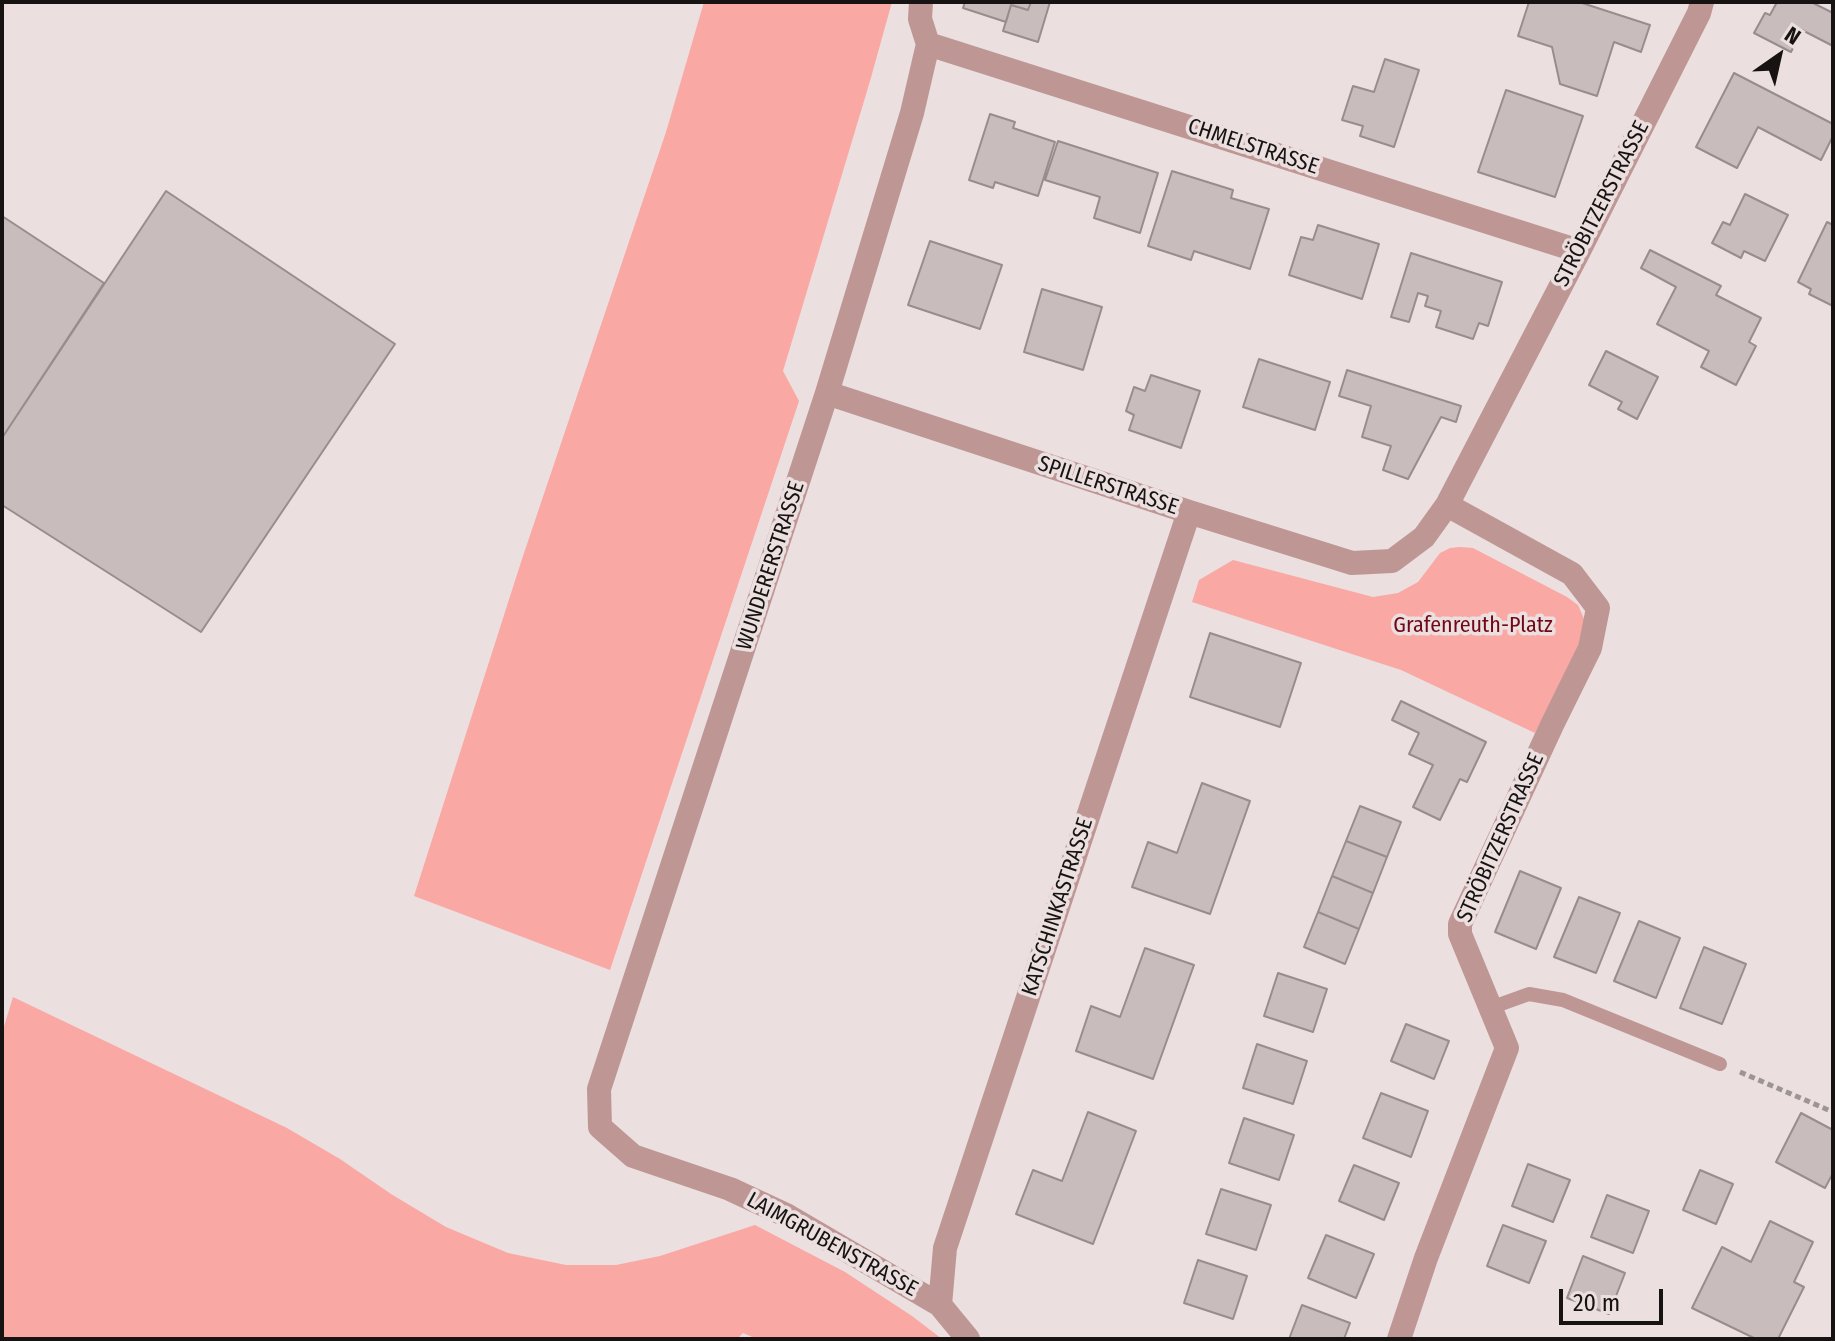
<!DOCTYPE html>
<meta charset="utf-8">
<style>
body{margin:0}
#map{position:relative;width:1835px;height:1341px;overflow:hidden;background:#ebdfdf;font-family:"Fira Sans Condensed",sans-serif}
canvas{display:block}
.frame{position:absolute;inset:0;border:4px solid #171313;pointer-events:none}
.north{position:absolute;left:1739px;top:16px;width:80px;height:80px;-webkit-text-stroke:6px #ebdfdf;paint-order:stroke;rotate:34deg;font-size:22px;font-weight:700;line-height:32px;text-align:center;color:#171313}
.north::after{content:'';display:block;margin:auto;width:28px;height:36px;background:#171313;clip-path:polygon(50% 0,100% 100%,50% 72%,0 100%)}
.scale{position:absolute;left:1559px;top:1289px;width:104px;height:36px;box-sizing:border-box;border:4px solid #171313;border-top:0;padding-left:10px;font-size:24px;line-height:28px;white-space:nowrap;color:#171313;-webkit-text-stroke:6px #ebdfdf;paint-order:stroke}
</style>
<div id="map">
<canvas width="1835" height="1341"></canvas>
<div class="frame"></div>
<div class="north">N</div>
<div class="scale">20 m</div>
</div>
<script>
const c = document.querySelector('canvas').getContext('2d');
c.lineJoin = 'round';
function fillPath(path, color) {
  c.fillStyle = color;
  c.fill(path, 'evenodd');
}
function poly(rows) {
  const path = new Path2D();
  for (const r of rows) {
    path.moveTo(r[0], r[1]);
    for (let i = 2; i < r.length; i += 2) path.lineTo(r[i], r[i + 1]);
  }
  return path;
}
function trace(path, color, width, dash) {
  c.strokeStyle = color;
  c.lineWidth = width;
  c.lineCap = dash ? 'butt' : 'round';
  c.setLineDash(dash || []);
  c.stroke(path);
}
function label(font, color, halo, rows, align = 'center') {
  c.font = font + ' "Fira Sans Condensed",sans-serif';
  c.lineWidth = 7;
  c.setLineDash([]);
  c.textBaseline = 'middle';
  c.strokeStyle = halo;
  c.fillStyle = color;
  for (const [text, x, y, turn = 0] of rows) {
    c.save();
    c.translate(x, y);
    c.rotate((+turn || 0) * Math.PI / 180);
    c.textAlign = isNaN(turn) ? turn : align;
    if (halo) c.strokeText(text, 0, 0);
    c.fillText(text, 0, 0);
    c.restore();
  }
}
fillPath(poly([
 [704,2,892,2,870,81,783,371,799,401,610,970,414,896,522,559,666,132],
 [1460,547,1473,548,1567,597,1578,605,1585,621,1585,638,1535,733,1401,670,1192,602,1199,580,1233,560,1373,597,1398,593,1418,582,1440,553,1450,548],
 [13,997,287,1128,340,1159,391,1194,446,1227,508,1253,566,1265,616,1265,660,1256,755,1225,845,1272,912,1316,942,1339,757,1339,743,1333,737,1339,2,1339,2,1033]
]), '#faa8a4');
const building = poly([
 [965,2,1031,2,1028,10,1011,5,1006,22,963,8,965,2],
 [1031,2,1050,2,1038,42,1003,31,1011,5,1028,10,1031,2],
 [1529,2,1579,2,1650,25,1641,52,1614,42,1597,96,1560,84,1552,47,1518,36,1529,2],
 [1777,2,1811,2,1833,13,1833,46,1802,30,1791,52,1754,33,1765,13,1770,15,1777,2],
 [1385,59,1419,70,1394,147,1360,136,1363,126,1342,120,1353,86,1374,92,1385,59],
 [1734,73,1833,124,1833,136,1821,160,1758,127,1737,168,1696,147,1734,73],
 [1506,90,1583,116,1555,197,1478,172,1506,90],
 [990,114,1015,122,1013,128,1055,142,1038,196,995,182,993,188,969,180,990,114],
 [1058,141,1158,173,1140,233,1094,218,1100,197,1045,180,1058,141],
 [1172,171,1233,190,1231,198,1269,209,1250,269,1194,251,1191,260,1148,246,1172,171],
 [166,191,395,344,201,632,2,505,2,438,166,191],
 [1745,194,1788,215,1765,261,1744,251,1741,258,1712,243,1723,222,1730,225,1745,194],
 [2,216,104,283,2,438,2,216],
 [1827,222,1833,225,1833,306,1809,294,1811,289,1798,282,1827,222],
 [1318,225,1379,244,1362,299,1289,275,1301,237,1313,240,1318,225],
 [930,241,1002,265,980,329,908,305,930,241],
 [1650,250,1721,286,1716,295,1761,318,1749,342,1756,346,1736,385,1701,367,1709,351,1657,324,1676,287,1641,268,1650,250],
 [1411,253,1502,282,1488,326,1479,323,1473,339,1436,327,1441,311,1425,306,1428,296,1418,293,1409,322,1391,317,1411,253],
 [1042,289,1102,307,1083,370,1024,352,1042,289],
 [1606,351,1658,377,1637,419,1618,409,1622,402,1589,385,1606,351],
 [1259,359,1330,382,1315,430,1243,407,1259,359],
 [1347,370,1461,406,1456,422,1441,417,1408,479,1383,470,1391,446,1362,437,1371,406,1339,396,1347,370],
 [1151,375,1200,391,1181,448,1129,430,1134,415,1126,411,1134,387,1145,391,1151,375],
 [1210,633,1301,663,1280,727,1190,697,1210,633],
 [1401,701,1486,742,1467,782,1460,779,1440,820,1413,807,1433,765,1409,754,1419,733,1392,720,1401,701],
 [1202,783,1250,801,1210,914,1132,887,1148,842,1177,853,1202,783],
 [1360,806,1401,822,1387,857,1346,841,1360,806],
 [1346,841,1387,857,1373,893,1332,876,1346,841],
 [1520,871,1561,888,1536,949,1495,932,1520,871],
 [1332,876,1373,893,1359,929,1318,912,1332,876],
 [1579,897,1620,913,1596,973,1554,957,1579,897],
 [1318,912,1359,929,1345,964,1304,947,1318,912],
 [1639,921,1680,938,1656,998,1614,981,1639,921],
 [1704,947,1746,964,1722,1024,1680,1008,1704,947],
 [1145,948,1194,965,1153,1079,1076,1051,1091,1006,1120,1017,1145,948],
 [1278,973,1327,989,1313,1032,1264,1016,1278,973],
 [1406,1024,1449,1041,1434,1079,1391,1061,1406,1024],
 [1257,1044,1307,1061,1293,1104,1243,1088,1257,1044],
 [1381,1093,1428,1111,1411,1157,1363,1138,1381,1093],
 [1088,1112,1136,1131,1093,1244,1016,1214,1033,1170,1062,1181,1088,1112],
 [1801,1113,1833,1130,1833,1173,1825,1188,1776,1162,1801,1113],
 [1244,1118,1294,1135,1279,1180,1229,1163,1244,1118],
 [1528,1164,1570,1180,1553,1222,1512,1206,1528,1164],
 [1354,1165,1399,1183,1384,1220,1339,1201,1354,1165],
 [1700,1170,1733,1184,1716,1224,1683,1210,1700,1170],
 [1221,1189,1271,1205,1256,1250,1206,1234,1221,1189],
 [1607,1195,1649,1211,1633,1253,1591,1237,1607,1195],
 [1770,1221,1813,1242,1794,1282,1804,1287,1778,1339,1756,1339,1692,1308,1722,1247,1751,1262,1770,1221],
 [1503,1225,1546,1241,1529,1283,1487,1266,1503,1225],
 [1326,1235,1374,1254,1356,1298,1308,1278,1326,1235],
 [1583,1256,1625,1273,1609,1314,1567,1298,1583,1256],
 [1198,1260,1247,1276,1233,1319,1184,1303,1198,1260],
 [1302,1305,1350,1323,1344,1339,1289,1339,1302,1305]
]);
fillPath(building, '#c8bdbc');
trace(building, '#988d8d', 2);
trace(poly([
 [1740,1072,1833,1112]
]), '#9d9494', 5, [6, 4]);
trace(poly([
 [1490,1008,1529,994,1563,1000,1720,1064]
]), '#be9795', 14);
trace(poly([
 [921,2,920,19,928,44,912,113,827,393,599,1089,600,1127,633,1156,730,1189,788,1216,940,1305,968,1339],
 [928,44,1579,251],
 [827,393,1189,512,1352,563,1392,561,1424,537,1447,505,1579,251,1699,13,1702,2],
 [940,1305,945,1248,1189,512],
 [1399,1339,1426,1258,1507,1048,1460,934,1460,924,1552,725,1590,648,1598,608,1572,574,1447,505]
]), '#be9795', 24);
label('22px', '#171313', '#ebdfdf', [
 ["CHMELSTRASSE",1253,147,18],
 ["STRÖBITZERSTRASSE",1602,204,-63],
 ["SPILLERSTRASSE",1108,486,18],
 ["WUNDERERSTRASSE",771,566,-72],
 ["STRÖBITZERSTRASSE",1501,838,-66],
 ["KATSCHINKASTRASSE",1058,907,-72],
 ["LAIMGRUBENSTRASSE",832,1245,29]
]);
label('22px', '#700817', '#ebdfdf', [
 ["Grafenreuth-Platz",1473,626]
]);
</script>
